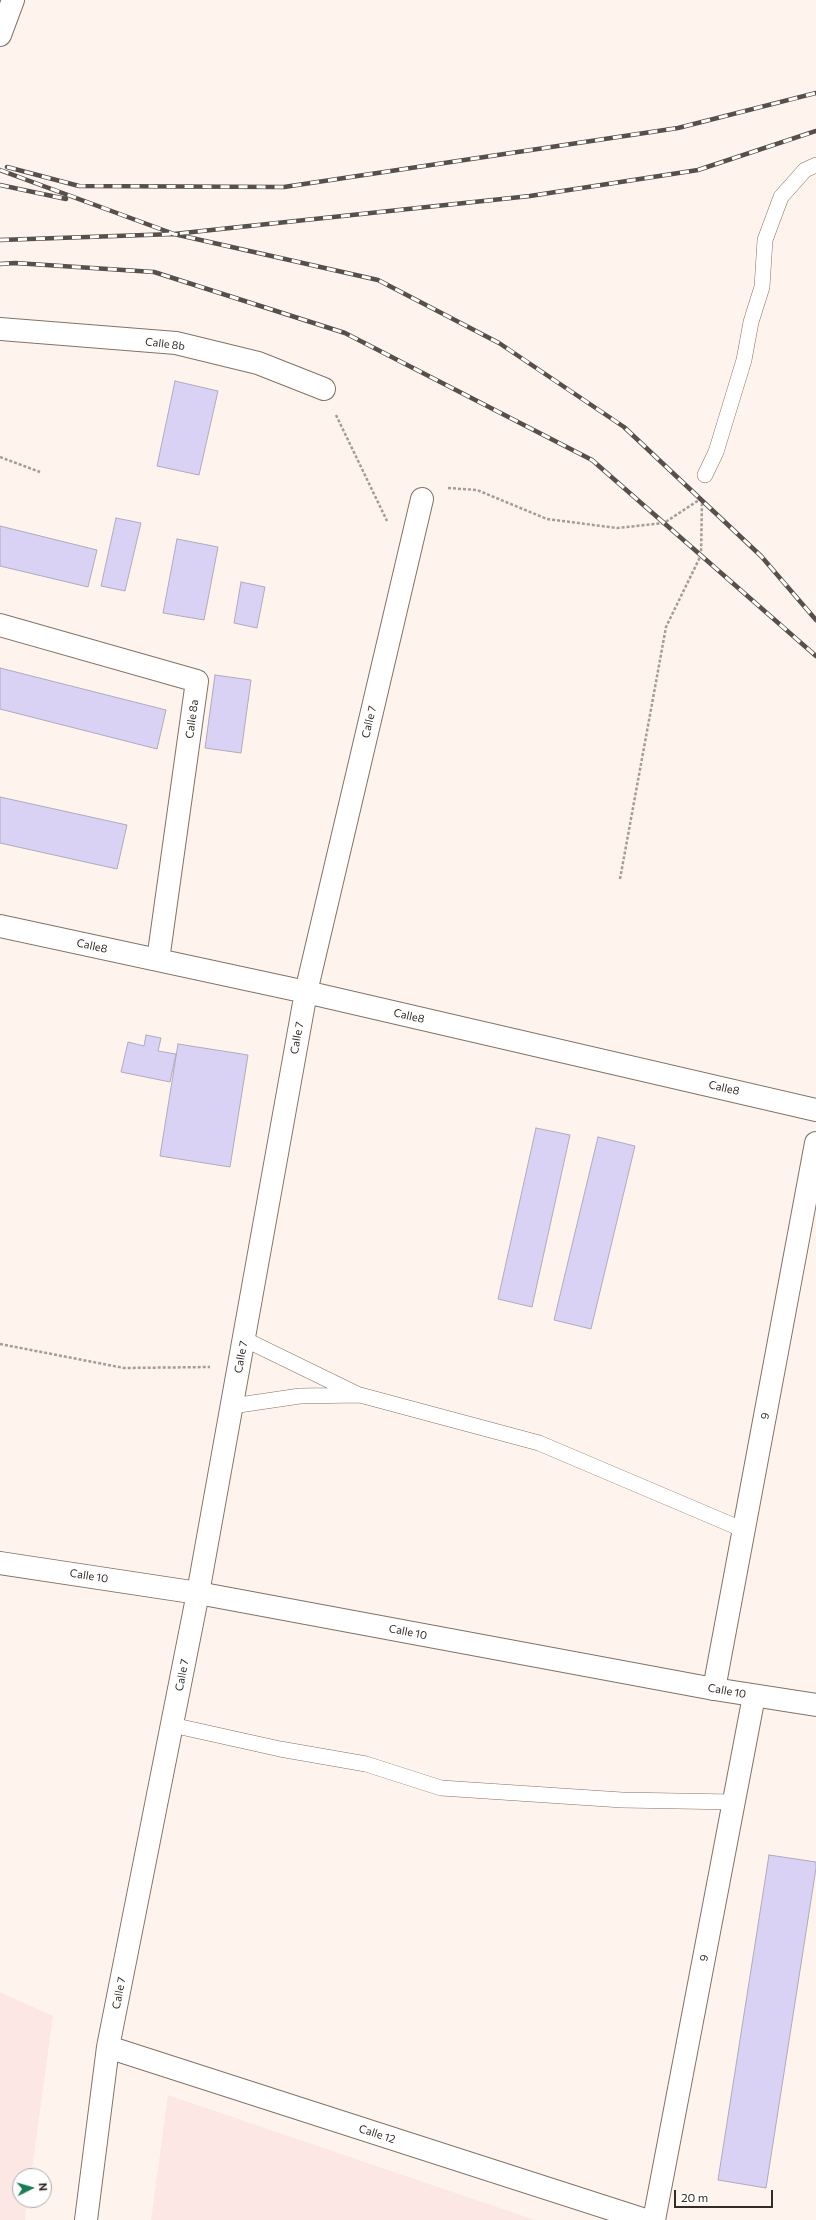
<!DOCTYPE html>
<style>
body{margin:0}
#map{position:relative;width:816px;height:2220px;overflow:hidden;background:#fff4ed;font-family:Commissioner,sans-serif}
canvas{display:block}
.north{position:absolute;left:12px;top:2168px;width:40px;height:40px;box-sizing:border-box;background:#fff;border:1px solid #adaaa9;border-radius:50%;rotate:85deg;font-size:11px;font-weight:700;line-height:16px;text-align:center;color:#322b27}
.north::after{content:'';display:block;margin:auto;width:14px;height:18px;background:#187c55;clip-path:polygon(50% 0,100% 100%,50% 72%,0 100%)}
.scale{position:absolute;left:674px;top:2190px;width:99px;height:18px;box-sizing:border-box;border:2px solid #322b27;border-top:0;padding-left:5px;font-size:12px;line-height:14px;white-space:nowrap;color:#322b27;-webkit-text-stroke:3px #fff;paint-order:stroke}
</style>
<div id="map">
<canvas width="816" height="2220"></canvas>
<div class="north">N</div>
<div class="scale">20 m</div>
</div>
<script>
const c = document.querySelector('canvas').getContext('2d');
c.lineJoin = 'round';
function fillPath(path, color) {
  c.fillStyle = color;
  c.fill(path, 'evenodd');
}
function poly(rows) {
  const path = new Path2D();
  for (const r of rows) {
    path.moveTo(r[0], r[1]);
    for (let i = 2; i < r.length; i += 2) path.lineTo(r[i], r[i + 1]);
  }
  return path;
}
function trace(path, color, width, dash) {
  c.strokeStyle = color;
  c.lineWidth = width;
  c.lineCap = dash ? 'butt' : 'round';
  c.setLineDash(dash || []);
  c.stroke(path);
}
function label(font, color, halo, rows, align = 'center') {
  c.font = font + ' Commissioner,sans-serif';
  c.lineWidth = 3;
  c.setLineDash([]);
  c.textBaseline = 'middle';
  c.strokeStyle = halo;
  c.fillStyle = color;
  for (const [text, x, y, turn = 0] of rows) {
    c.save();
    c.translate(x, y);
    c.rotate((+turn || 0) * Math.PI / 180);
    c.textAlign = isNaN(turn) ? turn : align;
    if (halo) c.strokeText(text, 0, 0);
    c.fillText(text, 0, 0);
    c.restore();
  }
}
fillPath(poly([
 [0,1992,53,2016,31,2176,20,2176,20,2200,27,2200,25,2220,0,2220],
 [168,2095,535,2220,151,2220]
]), '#fce7e4');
const building = poly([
 [175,381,218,391,199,475,157,466,175,381],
 [116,518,141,523,125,591,101,586,116,518],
 [0,526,97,550,88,587,0,566,0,526],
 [177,539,218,547,204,620,163,613,177,539],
 [241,582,265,587,257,628,234,623,241,582],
 [0,668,166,710,157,749,0,709,0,668],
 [215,675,251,680,241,753,205,748,215,675],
 [0,797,127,825,117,869,0,843,0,797],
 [146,1035,161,1038,158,1051,176,1054,170,1082,121,1072,128,1042,144,1046,146,1035],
 [178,1044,248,1055,230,1167,160,1156,178,1044],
 [536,1128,570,1135,532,1307,498,1299,536,1128],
 [598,1137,635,1146,591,1329,554,1320,598,1137],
 [769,1855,816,1862,816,1868,766,2188,718,2180,769,1855]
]);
fillPath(building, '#d9d2f5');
trace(building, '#aeabbc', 1);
const service = poly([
 [705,475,716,452,744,360,751,322,762,287,765,240,781,197,805,170,816,165],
 [244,1339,357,1394],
 [232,1406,300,1396,360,1395,539,1443,744,1530],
 [172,1725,280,1749,366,1764,441,1788,622,1800,734,1802]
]);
const minor = poly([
 [0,329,176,343,258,363,324,389],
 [0,625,197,681,158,960],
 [0,926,306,992,816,1110],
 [714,1689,816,1143],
 [108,2047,645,2220],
 [86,2220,108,2047,198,1593,306,992,422,499],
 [654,2220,754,1696]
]);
const tertiary = poly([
 [0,35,13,0],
 [0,1563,198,1593,714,1689,816,1705]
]);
trace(service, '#827268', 16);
trace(minor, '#827268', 24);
trace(tertiary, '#827268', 24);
trace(poly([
 [336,415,387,521],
 [0,457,40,472],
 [448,488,477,490,547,519,617,528,664,523,699,500],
 [620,879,666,627,701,555,702,500],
 [0,1344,124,1368,210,1367]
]), '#a59c97', 2.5, [3, 2]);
trace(service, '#fff', 15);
trace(minor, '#fff', 22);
trace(tertiary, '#fff', 22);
const rail = poly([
 [7,167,79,186,284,187,678,128,816,93],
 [0,170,174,234,378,280,499,343,624,427,761,556,816,620],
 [0,185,66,199],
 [0,240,174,234,530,196,698,170,816,131],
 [0,264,15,263,154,272,345,333,592,460,816,656]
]);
trace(rail, '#574f4a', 4.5);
trace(rail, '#fff', 3, [9]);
label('11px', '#322b27', '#fff', [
 ["Calle 8b",165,344,7],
 ["Calle 8a",192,719,-82],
 ["Calle 7",369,722,-77],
 ["Calle8",92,946,12],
 ["Calle8",409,1016,13],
 ["Calle 7",297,1038,-80],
 ["Calle8",724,1088,13],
 ["Calle 7",241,1357,-80],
 ["9",765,1416,-79],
 ["Calle 10",89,1576,9],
 ["Calle 10",408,1632,11],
 ["Calle 7",182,1675,-79],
 ["Calle 10",727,1691,10],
 ["9",704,1958,-79],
 ["Calle 7",119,1993,-79],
 ["Calle 12",377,2134,18]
]);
</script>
